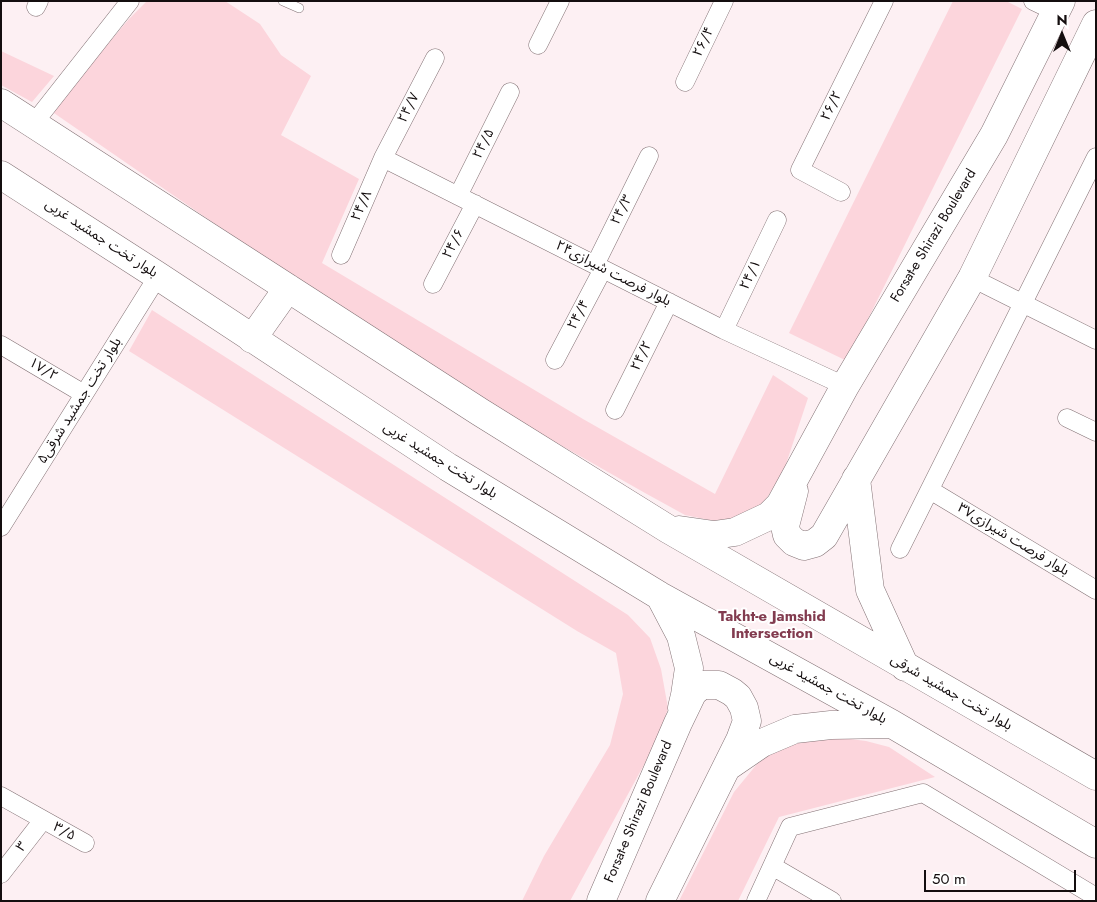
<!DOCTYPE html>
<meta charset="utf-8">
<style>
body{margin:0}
#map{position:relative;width:1097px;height:902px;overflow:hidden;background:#fdf0f3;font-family:Jost,sans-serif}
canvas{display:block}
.frame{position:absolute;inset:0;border:2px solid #140e0f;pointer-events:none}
.north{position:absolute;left:1037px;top:10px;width:50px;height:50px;-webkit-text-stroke:4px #fff;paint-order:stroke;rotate:0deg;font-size:14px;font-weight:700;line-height:20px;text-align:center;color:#140e0f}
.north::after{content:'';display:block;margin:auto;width:18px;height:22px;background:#140e0f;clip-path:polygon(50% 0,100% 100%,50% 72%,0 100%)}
.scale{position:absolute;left:924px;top:870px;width:152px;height:22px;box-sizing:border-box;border:2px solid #140e0f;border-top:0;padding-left:6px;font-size:15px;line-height:18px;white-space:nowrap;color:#140e0f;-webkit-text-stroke:4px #fff;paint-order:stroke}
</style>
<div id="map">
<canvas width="1097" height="902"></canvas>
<div class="frame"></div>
<div class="north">N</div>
<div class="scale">50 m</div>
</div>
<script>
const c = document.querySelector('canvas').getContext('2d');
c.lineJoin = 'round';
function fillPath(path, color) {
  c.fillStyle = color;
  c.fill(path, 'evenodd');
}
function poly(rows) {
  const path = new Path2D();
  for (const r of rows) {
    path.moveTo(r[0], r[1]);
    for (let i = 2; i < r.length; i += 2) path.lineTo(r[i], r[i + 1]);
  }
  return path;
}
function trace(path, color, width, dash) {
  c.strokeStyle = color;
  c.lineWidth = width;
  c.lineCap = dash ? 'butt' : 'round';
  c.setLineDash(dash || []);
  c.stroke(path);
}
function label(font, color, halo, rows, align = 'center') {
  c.font = font + ' Jost,"Noto Sans Arabic",sans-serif';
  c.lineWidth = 4;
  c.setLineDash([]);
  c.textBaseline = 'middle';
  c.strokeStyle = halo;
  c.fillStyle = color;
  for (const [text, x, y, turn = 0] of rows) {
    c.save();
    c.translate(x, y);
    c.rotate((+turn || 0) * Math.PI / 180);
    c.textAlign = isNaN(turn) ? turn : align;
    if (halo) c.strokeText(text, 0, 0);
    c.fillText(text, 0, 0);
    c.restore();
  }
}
fillPath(poly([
 [147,1,225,1,260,24,281,55,311,76,281,135,359,179,322,263,583,419,715,494,773,375,808,398,784,470,765,501,745,517,719,522,685,515,645,493,504,413,391,340,218,226,51,111,129,19],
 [953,1,1006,1,1022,9,847,361,789,333],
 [1,51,54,76,32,102,1,85],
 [152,310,628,615,650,638,661,669,668,708,659,737,570,901,522,901,544,856,610,745,623,694,616,653,577,631,129,351],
 [834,737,866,741,889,747,935,777,779,817,738,901,679,901,734,792,757,764,780,747,804,740]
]), '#fcd5dc');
const lane = poly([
 [283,1,299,8]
]);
const street = poly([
 [1033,1,1056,12],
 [36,7,39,1],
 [538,45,560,1],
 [685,82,724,1],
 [34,123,130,1],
 [383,158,724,330,845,386],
 [841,192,800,170,884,1],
 [458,196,510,92],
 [341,255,383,158,435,58],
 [595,265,649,156],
 [972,278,1096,340],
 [433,284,475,204],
 [724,330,777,220],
 [1,345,84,394],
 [555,360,603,269],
 [615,410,669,302],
 [1067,418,1096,432],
 [930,490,1096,590],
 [1,527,158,276],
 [900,549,1096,157],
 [1,796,85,843],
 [772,866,832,901],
 [1,874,43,820],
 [756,901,790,827,923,793,1096,897]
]);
const primary = poly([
 [1,103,480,412,668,529,1096,776],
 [1,175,158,276,448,467,660,596,892,724,1096,844],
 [252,339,288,288],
 [856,479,870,590,905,667],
 [794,491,785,526,787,535,794,542,804,546,815,543,824,536,972,278,1096,24],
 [679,530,714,535,735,532,769,516,780,505,845,386,994,135,1061,1],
 [660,596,681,636,689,668,685,695,682,708],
 [727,767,762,743,795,729,831,725,891,724],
 [601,901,678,723,693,692,702,685,719,685,732,692,738,697,744,708,747,721,740,740,660,901]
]);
trace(lane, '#827174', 10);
trace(street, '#827174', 19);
trace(primary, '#827174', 29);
trace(lane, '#fff', 9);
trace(street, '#fff', 18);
trace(primary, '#fff', 28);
label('14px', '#140e0f', '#fff', [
 ["۲۶/۴",704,42,-64],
 ["۲۶/۲",832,106,-64],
 ["۲۴/۷",409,108,-63],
 ["۲۴/۵",484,144,-63],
 ["۲۴/۸",362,206,-66],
 ["۲۴/۳",622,210,-63],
 ["Forsat-e Shirazi Boulevard",934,236,-59],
 ["بلوار تخت جمشید غربی",101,239,33],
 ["۲۴/۶",454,244,-62],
 ["بلوار فرصت شیرازی۲۴",613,274,27],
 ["۲۴/۱",751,275,-64],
 ["۲۴/۴",579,315,-62],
 ["۲۴/۲",642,356,-64],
 ["۱۷/۲",43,370,31],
 ["بلوار تخت جمشید شرقی۵",80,401,-58],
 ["بلوار تخت جمشید غربی",440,461,32],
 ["بلوار فرصت شیرازی۳۷",1013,540,31],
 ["بلوار تخت جمشید غربی",828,689,29],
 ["بلوار تخت جمشید شرقی",951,693,30],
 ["Forsat-e Shirazi Boulevard",639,812,-67],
 ["۳/۵",64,832,28],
 ["۳",22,847,-52]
]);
label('bold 15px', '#823b4f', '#fff', [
 ["Takht-e Jamshid",772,617],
 ["Intersection",772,634]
]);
</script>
